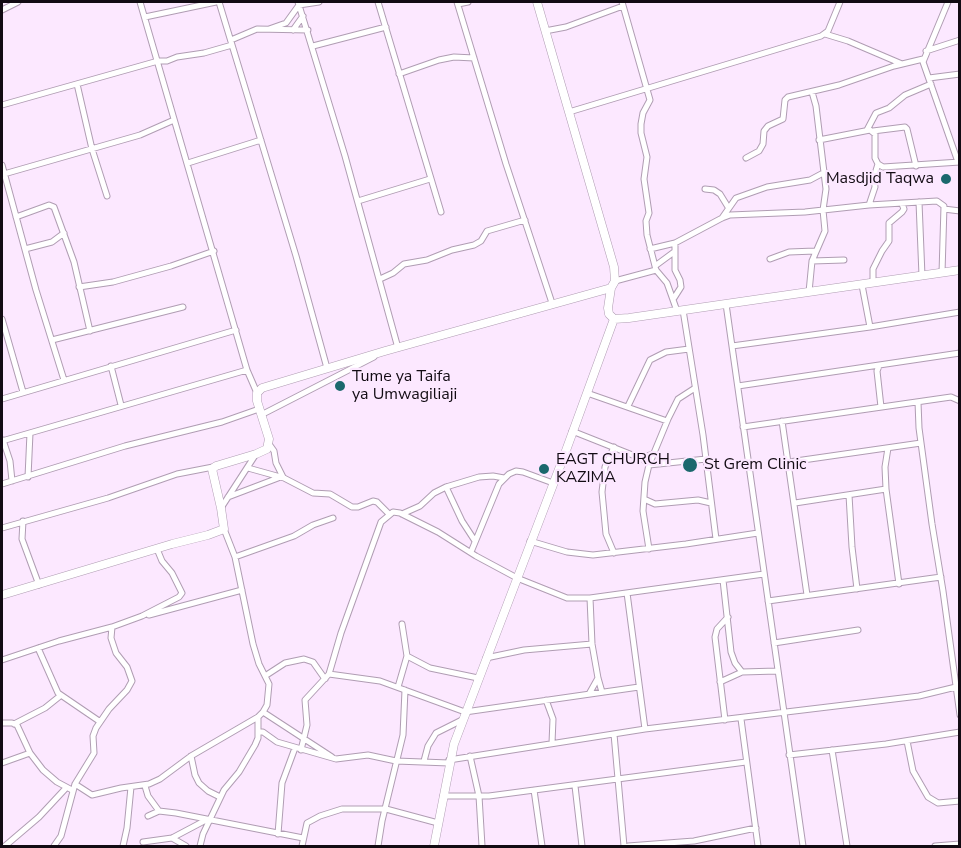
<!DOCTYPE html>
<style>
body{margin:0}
#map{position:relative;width:961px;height:848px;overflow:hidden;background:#fce8ff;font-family:"Nunito Sans",sans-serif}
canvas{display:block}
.frame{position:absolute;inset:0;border:3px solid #120b13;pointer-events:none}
</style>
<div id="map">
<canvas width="961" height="848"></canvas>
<div class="frame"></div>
</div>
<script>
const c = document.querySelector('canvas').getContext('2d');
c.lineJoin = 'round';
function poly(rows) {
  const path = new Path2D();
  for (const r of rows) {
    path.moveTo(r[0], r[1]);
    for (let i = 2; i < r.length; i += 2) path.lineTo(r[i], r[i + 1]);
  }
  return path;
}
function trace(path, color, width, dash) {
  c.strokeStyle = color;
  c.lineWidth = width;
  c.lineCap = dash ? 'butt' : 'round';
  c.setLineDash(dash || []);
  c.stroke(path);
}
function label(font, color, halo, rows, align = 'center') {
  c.font = font + ' "Nunito Sans",sans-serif';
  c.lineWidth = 4.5;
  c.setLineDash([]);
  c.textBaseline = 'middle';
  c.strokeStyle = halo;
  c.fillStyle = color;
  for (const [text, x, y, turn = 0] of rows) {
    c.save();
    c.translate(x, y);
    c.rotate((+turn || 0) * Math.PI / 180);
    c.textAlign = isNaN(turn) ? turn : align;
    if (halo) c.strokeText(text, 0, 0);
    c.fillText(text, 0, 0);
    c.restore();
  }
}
const street = poly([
 [140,2,247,370,257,393],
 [219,2,296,256,327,368],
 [298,2,345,156,398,348],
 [378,2,441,212],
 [457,2,506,164,552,303],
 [622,2,650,100,643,113,641,124,641,133,647,157,644,179,649,213,646,221,647,235,656,270,667,283,677,311],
 [948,2,923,62,958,162],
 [458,4,468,2],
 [2,10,18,2],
 [145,17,216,2],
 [269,29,286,23,299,5,319,2],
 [293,30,303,16],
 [545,31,566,27,623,6],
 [825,34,848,41,902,64],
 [231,40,257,29,308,30],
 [313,46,386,27],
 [926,51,960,40],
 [399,74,439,60,454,57,474,58],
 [929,78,960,74],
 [77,84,92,149,107,196],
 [2,105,158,61,167,61,177,57,204,53,232,45],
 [569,112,821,36,828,31,840,2],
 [867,130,876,113,889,108,905,95,931,84],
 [873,131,905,127,907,129,916,166],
 [819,140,870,130,875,134,875,158,878,164,883,167,960,162],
 [746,158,759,151,763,144,764,131,768,126,783,119,785,100,788,97,839,85,894,66,923,59],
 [188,163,261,140],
 [2,165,36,290,64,380],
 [4,174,140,135,174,120],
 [705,189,714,190,720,194,728,207],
 [358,201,430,179],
 [919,202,922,276],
 [869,205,875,187,874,177,878,164],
 [944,209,960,211],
 [16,217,49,205,54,207,74,262,90,331],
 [722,218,736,198,767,187,810,180,825,172],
 [25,249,52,242,64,233],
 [650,249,675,243,722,218,730,215,805,212,869,205,937,201,944,206,942,273],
 [770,259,789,252,815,251],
 [812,261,844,260],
 [655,266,674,252],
 [380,279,393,273,404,264,427,260,452,250,474,245,481,241,487,231,525,220],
 [615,281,656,270],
 [873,282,873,269,882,251,889,241,889,223,902,212,904,209,902,204],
 [862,285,870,327],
 [79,287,113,282,171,266,214,251],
 [809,292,812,261,825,231,823,210,826,189,816,106,812,92],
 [674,298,681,287,680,280,675,270,675,243],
 [726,304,803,846],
 [683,310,703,435,716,539],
 [2,319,23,392],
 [52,340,183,307],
 [732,346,870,327,960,312],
 [111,366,121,405],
 [879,366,877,371,881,407],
 [738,386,960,353],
 [587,393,667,421],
 [2,399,236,330],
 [918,402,919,428,932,524,943,591,960,715],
 [628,406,650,360,666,352,689,349],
 [261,415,374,357],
 [782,421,807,595],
 [743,427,951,397,960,401],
 [572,431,635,456,645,457,655,453],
 [3,440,10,461,12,481],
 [2,441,247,370],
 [269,444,274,451,276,463,283,477],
 [888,448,885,467,886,489,899,584],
 [641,457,649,465,706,459],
 [789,462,921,443],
 [248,468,284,478,313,493,330,494,352,507,358,507,373,501,377,502,389,514],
 [28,477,30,433],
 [2,484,125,446,222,422,259,409],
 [446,487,462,521,475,541],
 [849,495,852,547,857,589],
 [228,497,278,478],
 [644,499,655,504,698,500,711,503],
 [795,503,886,489],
 [221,508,256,454],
 [402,514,420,506,434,493,446,487,479,477,493,476,504,478],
 [23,521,22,539,39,585],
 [2,528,108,498,177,474,213,467],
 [530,541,567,552,593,555,686,544,758,533],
 [649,549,643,511,645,482,649,465,668,419,678,399,695,388],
 [471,552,499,484,509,474,516,471,523,472,553,483],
 [614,553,606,534,602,492,605,467,614,447],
 [235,557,294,536,313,525,333,518],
 [723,580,731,652,735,663,742,672],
 [627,593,645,729],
 [590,598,592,644,598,678,602,692],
 [768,601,941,577],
 [149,615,242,590],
 [774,643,858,630],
 [38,648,58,693,99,721],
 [407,656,430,668,478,678],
 [486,658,524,650,592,644],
 [2,660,59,641,112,627,142,616,179,597,182,593,172,573,162,561,157,549],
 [329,674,380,681,465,712,639,687],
 [265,676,285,663,304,659,313,662,325,679],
 [720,682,742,672,777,671],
 [398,687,407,656,402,624],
 [589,694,598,678],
 [546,700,553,719,552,743],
 [263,712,332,757],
 [741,719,758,846],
 [725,720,715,637,717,629,728,617],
 [2,723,12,723,17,725,30,753,43,770,57,782,72,790],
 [14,724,45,708,60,696],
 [258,732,263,732,277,742,336,759,368,755,396,761,449,763],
 [614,734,624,846],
 [907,741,913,771,928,797,938,803,960,801],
 [301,750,307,725,305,700,329,674,341,633,381,522,393,512,400,513,438,532,476,556,517,578,567,598,590,598,764,574],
 [832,750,847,846],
 [789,755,886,744,960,732],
 [191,756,195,775,199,783,208,791,220,797],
 [470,756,479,796,482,846],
 [449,760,645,729,919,696,960,686],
 [424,761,428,746,436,733,462,720],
 [2,763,30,753],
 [75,784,92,795,121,788,149,784,160,779,191,756,258,717,263,712,267,705,269,684,259,664,253,644,235,557,224,529],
 [145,786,148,796,159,811],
 [575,786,582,846],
 [534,790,542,846],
 [443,796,489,796,746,762],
 [148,816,159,811,176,813,303,838],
 [278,834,282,783,295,748],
 [172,838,186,846],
 [143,842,172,838,206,820],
 [5,846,39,817,66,788],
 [54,846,61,836,75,784,94,753,93,736,96,728,109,709,127,690,132,681,127,667,116,653,111,638,112,627],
 [123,846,127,828,131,787],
 [200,846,203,834,224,790,239,772,255,745,258,738,258,717],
 [302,846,307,823,320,816,342,809,386,809,438,823],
 [378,846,382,821,403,735,405,690],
 [628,846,694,841,756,828],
 [935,846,960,844]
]);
const secondary = poly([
 [537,2,614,267,615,281,611,288,608,308,609,314,614,319,629,318,960,270],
 [2,595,172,544,208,535,224,529,221,508,212,469,216,466,256,454,267,449,269,439,257,401,257,393,262,388,385,351,611,288],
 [434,846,454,744,564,456,614,319]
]);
trace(street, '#b09db3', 7);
trace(secondary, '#b09db3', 9);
trace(street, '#fff', 5);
trace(secondary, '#fff', 8);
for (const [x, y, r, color] of [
 [946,179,6,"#1b686d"],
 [340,386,6,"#1b686d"],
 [690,465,8,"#1b686d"],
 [544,469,6,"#1b686d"]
]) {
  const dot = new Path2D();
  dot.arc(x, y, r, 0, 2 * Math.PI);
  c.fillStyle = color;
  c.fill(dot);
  trace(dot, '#fce8ff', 2);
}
label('16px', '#120b13', '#fce8ff', [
 ["Masdjid Taqwa",934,179,"right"],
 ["Tume ya Taifa",352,377],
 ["ya Umwagiliaji",352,395],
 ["EAGT CHURCH",556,460],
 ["KAZIMA",556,478],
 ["St Grem Clinic",704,465]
], 'left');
</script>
